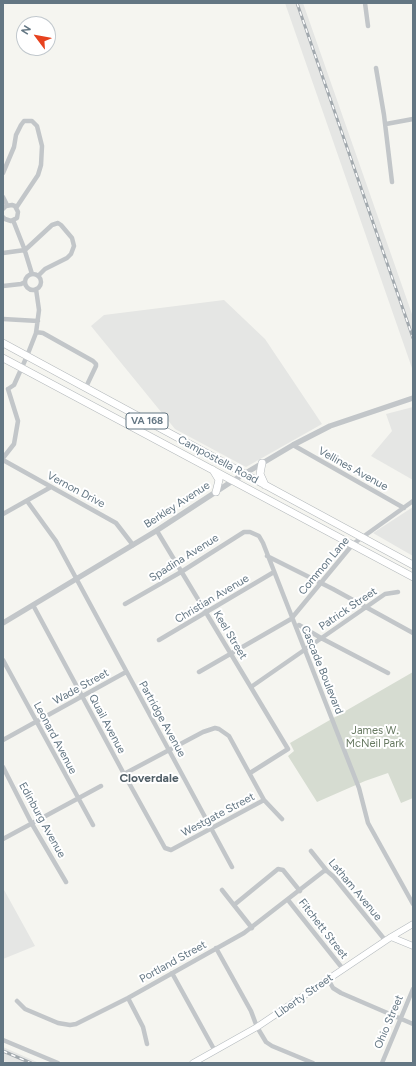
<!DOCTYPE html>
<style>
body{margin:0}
#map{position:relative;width:416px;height:1066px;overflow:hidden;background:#f5f5f0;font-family:Figtree,sans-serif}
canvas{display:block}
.frame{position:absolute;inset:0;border:4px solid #637683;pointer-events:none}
.north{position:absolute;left:16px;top:16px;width:40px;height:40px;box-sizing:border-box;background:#fff;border:1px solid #c1c8cd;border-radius:50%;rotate:302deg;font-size:11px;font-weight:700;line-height:16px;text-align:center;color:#637683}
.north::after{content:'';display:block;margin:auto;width:14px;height:18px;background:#e7421e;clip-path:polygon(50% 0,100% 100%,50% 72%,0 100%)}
</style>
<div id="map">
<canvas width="416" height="1066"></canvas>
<div class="frame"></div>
<div class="north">N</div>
</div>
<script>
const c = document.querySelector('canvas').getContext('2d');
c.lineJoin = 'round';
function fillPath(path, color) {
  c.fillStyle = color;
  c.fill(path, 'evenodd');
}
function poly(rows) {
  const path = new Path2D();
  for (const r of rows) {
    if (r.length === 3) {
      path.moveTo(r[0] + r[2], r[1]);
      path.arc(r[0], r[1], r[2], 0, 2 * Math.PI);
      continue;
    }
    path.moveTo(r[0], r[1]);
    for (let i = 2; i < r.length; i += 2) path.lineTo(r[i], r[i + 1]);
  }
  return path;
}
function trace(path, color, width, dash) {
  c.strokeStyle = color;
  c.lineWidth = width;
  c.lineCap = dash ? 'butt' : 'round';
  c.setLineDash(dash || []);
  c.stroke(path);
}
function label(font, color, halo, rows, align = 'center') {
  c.font = font + ' Figtree,sans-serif';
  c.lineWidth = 4;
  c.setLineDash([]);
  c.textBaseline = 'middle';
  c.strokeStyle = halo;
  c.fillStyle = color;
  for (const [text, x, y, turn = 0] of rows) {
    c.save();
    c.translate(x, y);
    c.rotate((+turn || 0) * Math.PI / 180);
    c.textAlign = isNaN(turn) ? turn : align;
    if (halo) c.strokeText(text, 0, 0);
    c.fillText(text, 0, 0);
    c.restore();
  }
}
fillPath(poly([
 [285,3,303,3,413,317,413,371],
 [224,300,265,339,322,424,246,467,175,429,91,326,104,315],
 [413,407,413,480,371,456,392,431,386,414],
 [413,507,413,556,373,533],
 [3,888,35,946,3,959],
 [3,1047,37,1062,41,1063,7,1063,3,1061]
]), '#e5e6e4');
fillPath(poly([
 [413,672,413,798,401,803,388,773,365,781,317,802,288,756,294,751,290,743]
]), '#d6dcd1');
const secondary = poly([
 [391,937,413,946],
 [193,1063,257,1027,391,937,413,924]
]);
const primary = poly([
 [3,343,413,565],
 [3,358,413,577],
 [262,463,260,474,265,485],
 [213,470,219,480,216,492]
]);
trace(secondary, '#b4babe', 7);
trace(primary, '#b3b8bb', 8);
trace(poly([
 [365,3,368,26],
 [376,68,384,115,392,182],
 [386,124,413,119],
 [3,173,14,147,16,135,21,125,24,121,32,121,37,126,42,146,41,165,38,175,16,208],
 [3,197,7,205],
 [3,209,6,206,12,205,15,206,18,212,17,218,11,221,5,219,3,217],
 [13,220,24,248,32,274],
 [3,253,25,250,52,225,58,223,61,225,72,238,74,246,71,254,67,258,45,269,38,276],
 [33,282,8],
 [3,286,21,284,25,282],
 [3,319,38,321],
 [36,332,43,333,93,361,96,364,96,366,86,387],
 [8,389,14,385,27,356,36,333,39,310,36,289],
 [293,445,404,508],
 [3,458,14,444,18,421,8,389],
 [3,460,116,523,133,545],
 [27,501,56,541,232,867],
 [3,514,51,487],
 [157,531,288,749,250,773],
 [267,556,333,589,413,633],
 [125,604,181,572,244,532,250,532,259,536,263,543,359,788,368,823,413,904],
 [33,605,124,774,165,848,171,850,264,800],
 [299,625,321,638,388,673],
 [159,640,274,572],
 [3,660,93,825],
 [199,672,291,619,353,544,413,501],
 [251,687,385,594,398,592],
 [3,740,126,672],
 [3,767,32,824,66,882],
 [124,774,203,732,215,728,219,729,229,736,264,800,282,819],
 [3,839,101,786],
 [311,851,327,871,334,877,385,940],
 [222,890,252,928],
 [288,900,343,969],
 [234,905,278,869,283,870,300,891],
 [216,948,251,1011,257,1027,266,1042,272,1046,313,1063],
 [172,973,215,1051],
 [328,979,333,988,341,993,413,1024],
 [128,998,143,1027,147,1044],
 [17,1001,25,1009,58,1023,70,1025,76,1024,128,998,244,933,324,871,327,871],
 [3,1040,58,1063],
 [382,1063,413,989]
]), '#c2c6c9', 4.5);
trace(poly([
 [3,623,156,531,234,480,293,445,330,426,413,398]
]), '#c2c6c9', 5.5);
trace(secondary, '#fff', 6);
trace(primary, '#fff', 7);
const rail = poly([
 [297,3,413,338],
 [3,1051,31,1063]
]);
trace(rail, '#a2a9ae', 3);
trace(rail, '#fff', 1.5, [4.5]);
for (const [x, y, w] of [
 [147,421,42]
]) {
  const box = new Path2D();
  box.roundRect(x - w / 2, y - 8, w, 16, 3);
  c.fillStyle = '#fff';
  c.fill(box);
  trace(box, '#637683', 1);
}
label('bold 10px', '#637683', null, [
 ["VA 168",147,421]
]);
label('11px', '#637683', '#fff', [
 ["Campostella Road",218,460,28],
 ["Vellines Avenue",353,469,29],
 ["Vernon Drive",76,490,28],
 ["Berkley Avenue",177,505,-33],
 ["Spadina Avenue",184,558,-32],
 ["Common Lane",324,566,-50],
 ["Christian Avenue",212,599,-31],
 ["Patrick Street",348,609,-34],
 ["Keel Street",230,635,59],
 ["Cascade Boulevard",322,670,68],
 ["Wade Street",81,687,-29],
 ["Partridge Avenue",162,719,61],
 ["Quail Avenue",107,724,62],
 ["Leonard Avenue",55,738,62],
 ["Westgate Street",218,815,-28],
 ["Edinburg Avenue",42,820,61],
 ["Latham Avenue",355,890,50],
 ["Fitchett Street",323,929,52],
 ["Portland Street",173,962,-29],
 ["Liberty Street",304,996,-35],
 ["Ohio Street",389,1022,-67]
]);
label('11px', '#687a62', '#fff', [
 ["James W.",375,731],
 ["McNeil Park",375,744]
]);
label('bold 12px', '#515f67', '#fff', [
 ["Cloverdale",149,778]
]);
</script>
